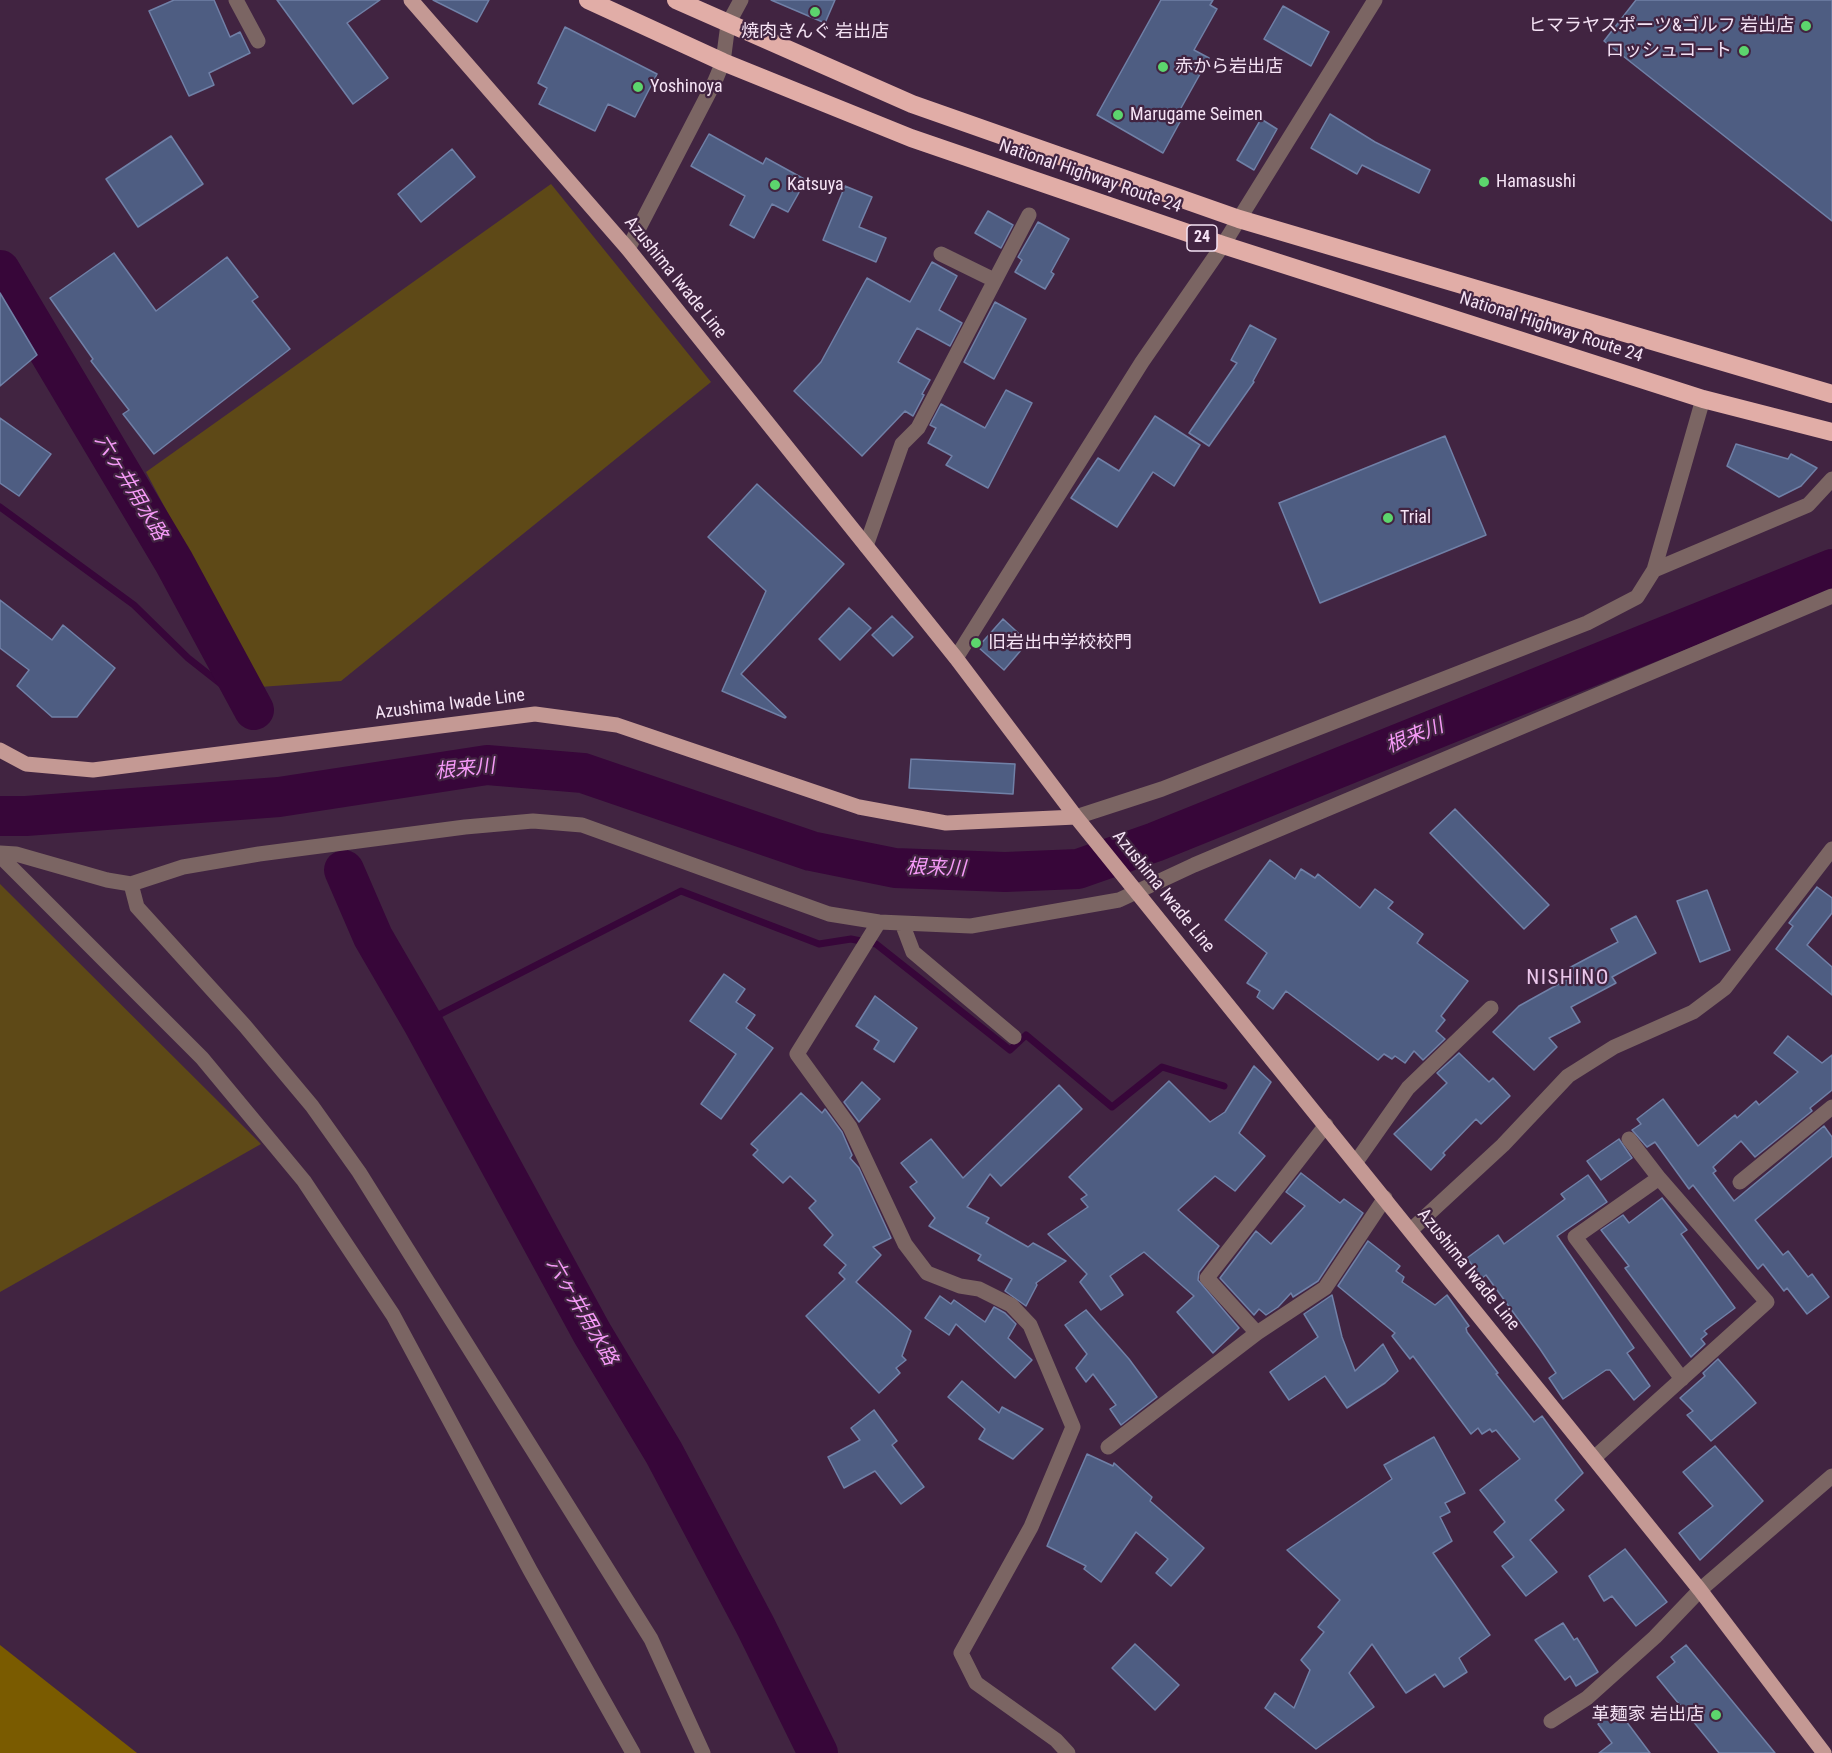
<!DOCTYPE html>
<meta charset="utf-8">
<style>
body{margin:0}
canvas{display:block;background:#412441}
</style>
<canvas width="1832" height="1753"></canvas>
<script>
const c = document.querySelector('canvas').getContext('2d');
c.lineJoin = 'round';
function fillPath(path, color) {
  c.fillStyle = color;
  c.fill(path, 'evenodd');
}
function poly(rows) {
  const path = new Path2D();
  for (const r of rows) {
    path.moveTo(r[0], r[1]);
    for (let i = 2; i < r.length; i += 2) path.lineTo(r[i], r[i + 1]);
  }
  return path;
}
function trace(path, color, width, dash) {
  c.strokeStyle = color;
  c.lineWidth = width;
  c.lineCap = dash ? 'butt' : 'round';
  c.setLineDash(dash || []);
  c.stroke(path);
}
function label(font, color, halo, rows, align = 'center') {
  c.font = font + ' "Roboto Condensed","Noto Sans JP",sans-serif';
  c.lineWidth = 4.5;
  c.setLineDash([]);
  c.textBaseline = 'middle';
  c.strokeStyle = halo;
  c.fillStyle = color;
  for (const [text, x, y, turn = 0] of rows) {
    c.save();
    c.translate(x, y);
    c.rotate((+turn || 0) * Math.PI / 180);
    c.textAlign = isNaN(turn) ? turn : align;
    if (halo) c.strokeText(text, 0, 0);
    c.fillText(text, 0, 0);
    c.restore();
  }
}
fillPath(poly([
 [551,184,711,382,341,681,260,687,146,472],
 [0,884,261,1144,0,1292]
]), '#5e4917');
fillPath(poly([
 [0,1645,137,1753,0,1753]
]), '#7a5b00');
trace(poly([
 [0,507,134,605,188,658,254,710],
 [423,1023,681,891,819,944,851,939,876,944,1010,1050,1026,1035,1112,1107,1162,1067,1224,1086]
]), '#370639', 7);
trace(poly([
 [0,270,174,562,254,710],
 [0,816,26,816,279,797,487,765,583,773,811,851,895,868,1005,872,1078,869,1155,842,1832,569],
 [344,870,373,937,423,1023,592,1333,664,1453,756,1627,818,1753]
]), '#370639', 40);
const building = poly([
 [174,0,214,0,230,37,240,32,250,53,209,73,214,85,189,96,149,11,174,0],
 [277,0,380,0,347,23,388,78,353,104,277,0],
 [433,0,489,0,477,22,433,0],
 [771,0,835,0,825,23,771,0],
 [1161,0,1213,0,1210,5,1217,9,1194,50,1209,58,1176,117,1181,120,1163,153,1097,115,1161,0],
 [1636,0,1832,0,1832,221,1604,41,1636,0],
 [1283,6,1329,32,1311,66,1264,39,1283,6],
 [565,27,657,74,635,117,608,104,595,131,539,104,547,88,538,83,565,27],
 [1330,114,1375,142,1430,170,1419,193,1362,165,1357,174,1311,148,1330,114],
 [1261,119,1277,129,1254,170,1237,160,1261,119],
 [709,134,763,164,766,158,806,180,788,212,772,204,754,238,730,225,745,196,691,166,709,134],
 [171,136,203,184,138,227,106,179,171,136],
 [452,149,475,177,421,222,398,194,452,149],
 [845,186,872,197,859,227,886,238,876,262,823,240,845,186],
 [988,211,1013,225,1001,248,975,233,988,211],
 [1038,222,1069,239,1051,272,1054,274,1045,289,1015,272,1022,260,1018,257,1038,222],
 [114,253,156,311,227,257,258,297,252,301,290,349,154,454,123,414,129,410,91,361,93,359,50,298,114,253],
 [932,262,957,276,939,310,962,323,950,346,917,328,898,362,930,380,922,394,924,395,913,416,905,411,862,456,794,391,821,362,867,278,910,302,932,262],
 [0,293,37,355,0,386,0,293],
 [995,302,1026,319,994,379,964,362,995,302],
 [1250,325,1276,339,1253,381,1254,382,1209,446,1189,433,1237,363,1231,360,1250,325],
 [1006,390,1032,403,988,488,946,465,952,456,928,443,936,428,930,425,941,404,985,428,1006,390],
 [1155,416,1200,445,1174,486,1153,472,1117,527,1071,498,1098,458,1119,471,1155,416],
 [0,418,51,454,19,496,0,483,0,418],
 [1445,436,1486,535,1320,603,1279,503,1445,436],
 [1736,444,1788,459,1791,454,1817,468,1801,486,1779,497,1727,466,1736,444],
 [757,484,844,564,741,674,786,717,785,718,722,691,766,591,708,537,757,484],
 [0,600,52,640,63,625,115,668,77,717,52,717,17,686,29,670,0,648,0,600],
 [849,608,871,628,840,660,819,639,849,608],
 [892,616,913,637,893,656,872,635,892,616],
 [1003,619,1028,642,1004,670,978,647,1003,619],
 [911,759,1015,764,1013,794,909,788,911,759],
 [1455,809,1549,905,1524,929,1430,833,1455,809],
 [1270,860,1295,879,1301,869,1315,878,1318,874,1360,908,1375,889,1393,902,1388,908,1423,934,1417,943,1468,981,1441,1016,1445,1020,1436,1031,1445,1039,1423,1060,1414,1051,1405,1063,1395,1056,1392,1059,1384,1054,1378,1060,1286,991,1273,1009,1257,997,1260,991,1247,983,1267,953,1225,920,1270,860],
 [1817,887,1832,898,1832,913,1807,945,1832,967,1832,995,1776,949,1793,926,1789,923,1817,887],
 [1707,890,1730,950,1700,962,1677,901,1707,890],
 [1636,916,1656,953,1612,977,1616,983,1571,1007,1580,1022,1549,1038,1557,1047,1534,1070,1493,1032,1519,1006,1573,976,1569,968,1618,942,1611,929,1636,916],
 [724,974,745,989,736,1002,755,1015,746,1028,773,1048,721,1119,701,1104,736,1054,690,1021,724,974],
 [875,996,917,1028,894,1062,874,1049,879,1041,856,1026,875,996],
 [1788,1036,1822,1063,1832,1055,1832,1090,1810,1108,1812,1111,1755,1157,1741,1141,1713,1167,1716,1171,1713,1173,1734,1201,1824,1126,1832,1137,1832,1156,1755,1220,1783,1255,1788,1251,1808,1277,1812,1274,1829,1297,1807,1314,1787,1288,1784,1291,1763,1264,1758,1269,1693,1185,1689,1189,1655,1142,1647,1147,1632,1130,1641,1124,1637,1119,1663,1099,1698,1146,1735,1115,1737,1118,1756,1101,1759,1105,1798,1072,1774,1053,1788,1036],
 [1459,1053,1489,1082,1493,1078,1510,1096,1481,1124,1476,1119,1443,1153,1445,1155,1431,1170,1394,1134,1447,1083,1437,1073,1459,1053],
 [1254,1066,1271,1082,1239,1133,1265,1156,1235,1191,1215,1176,1178,1210,1219,1246,1199,1272,1198,1280,1239,1328,1213,1353,1177,1312,1194,1296,1144,1252,1110,1276,1123,1295,1101,1310,1080,1282,1087,1274,1048,1234,1088,1207,1081,1199,1087,1195,1069,1177,1169,1081,1210,1122,1225,1112,1254,1066],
 [862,1082,880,1099,859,1122,844,1102,862,1082],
 [1059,1085,1082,1109,1001,1186,990,1174,967,1207,989,1218,986,1223,1028,1247,1033,1243,1066,1261,1036,1283,1037,1285,1026,1306,1005,1291,1012,1279,978,1260,981,1255,929,1226,935,1218,910,1187,917,1182,901,1163,931,1139,963,1178,1059,1085],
 [801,1093,822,1113,825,1109,842,1132,852,1155,850,1158,859,1168,891,1238,873,1247,881,1255,856,1282,911,1331,902,1356,906,1360,896,1368,900,1373,879,1393,806,1316,845,1279,839,1273,846,1265,824,1245,833,1235,809,1208,816,1201,790,1176,783,1183,753,1155,758,1150,751,1144,801,1093],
 [1619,1139,1632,1158,1601,1180,1587,1161,1619,1139],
 [1301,1173,1340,1203,1344,1199,1363,1213,1318,1281,1293,1297,1291,1293,1278,1307,1266,1315,1259,1309,1254,1315,1220,1278,1256,1231,1271,1244,1305,1206,1286,1192,1301,1173],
 [1588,1175,1607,1202,1557,1236,1634,1348,1627,1353,1650,1386,1634,1400,1610,1370,1606,1370,1563,1399,1549,1378,1556,1373,1540,1349,1486,1275,1482,1278,1467,1258,1498,1235,1504,1244,1565,1199,1561,1194,1588,1175],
 [1662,1198,1687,1230,1681,1234,1735,1308,1704,1331,1707,1334,1701,1339,1705,1344,1691,1357,1625,1268,1629,1266,1601,1230,1623,1215,1629,1223,1662,1198],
 [1368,1241,1400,1266,1396,1271,1404,1277,1402,1282,1435,1305,1447,1295,1469,1326,1466,1328,1467,1332,1498,1373,1496,1374,1534,1422,1542,1416,1583,1473,1555,1500,1564,1510,1530,1540,1557,1572,1526,1596,1502,1566,1514,1557,1494,1532,1505,1522,1480,1490,1520,1459,1496,1430,1492,1432,1490,1429,1482,1434,1478,1428,1471,1434,1413,1356,1410,1359,1392,1336,1395,1333,1338,1286,1368,1241],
 [1332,1295,1342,1337,1355,1371,1383,1344,1398,1371,1385,1383,1347,1408,1325,1376,1289,1400,1270,1372,1318,1337,1304,1314,1332,1295],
 [940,1296,951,1304,954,1300,985,1322,994,1307,1005,1313,1016,1324,1008,1338,1032,1360,1015,1378,956,1324,949,1335,925,1318,940,1296],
 [1086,1310,1129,1359,1157,1397,1121,1425,1110,1409,1116,1405,1093,1374,1086,1382,1076,1368,1087,1354,1065,1325,1086,1310],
 [1718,1359,1756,1403,1711,1441,1687,1415,1693,1411,1680,1398,1705,1376,1703,1373,1718,1359],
 [962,1381,999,1413,1002,1407,1043,1429,1013,1459,979,1439,985,1429,948,1397,962,1381],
 [874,1410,897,1441,892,1445,924,1487,901,1504,875,1471,844,1488,828,1457,860,1440,851,1428,874,1410],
 [1434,1437,1465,1493,1445,1503,1450,1512,1440,1517,1452,1541,1433,1553,1490,1635,1459,1658,1467,1672,1444,1687,1435,1674,1406,1693,1372,1644,1349,1673,1374,1707,1316,1749,1265,1708,1275,1693,1294,1708,1310,1670,1301,1660,1324,1632,1318,1627,1340,1600,1287,1550,1392,1479,1384,1465,1434,1437],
 [1715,1446,1763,1501,1700,1560,1679,1533,1713,1506,1683,1472,1715,1446],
 [1087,1454,1113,1466,1114,1463,1152,1497,1150,1501,1204,1548,1171,1586,1156,1573,1168,1559,1136,1532,1101,1582,1084,1569,1086,1566,1047,1546,1087,1454],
 [1625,1549,1667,1602,1636,1626,1612,1596,1604,1601,1589,1576,1625,1549],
 [1563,1623,1574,1640,1577,1638,1598,1672,1576,1686,1570,1676,1565,1680,1535,1640,1563,1623],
 [1135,1644,1179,1685,1155,1710,1112,1668,1135,1644],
 [1686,1645,1775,1753,1719,1753,1657,1677,1675,1662,1671,1657,1686,1645],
 [1617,1709,1650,1753,1599,1753,1612,1743,1598,1724,1617,1709]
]);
fillPath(building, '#4e5d82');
trace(building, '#7080a7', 1.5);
trace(poly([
 [236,0,258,41],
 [628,249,715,81,723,62,728,24,741,0],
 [941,254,994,280],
 [866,546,902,444,918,428,1029,215],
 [1654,570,1808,505,1832,479],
 [956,658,1142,362,1223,245,1375,0],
 [1076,817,1162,789,1587,623,1637,597,1654,570,1703,399],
 [0,853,16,854,107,880,131,884,183,867,259,854,465,827,533,821,582,825,829,914,879,922,971,926,1119,900,1194,865,1832,596],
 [0,856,202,1058,304,1181,393,1315,530,1570,633,1753],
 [131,884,137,907,245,1026,312,1106,359,1172,651,1639,703,1753],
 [879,922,797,1054,850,1127,905,1244,927,1273,960,1286,979,1289,1011,1305,1030,1325,1073,1427,1031,1527,961,1653,976,1683,1056,1740,1068,1753],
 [902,923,913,952,1014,1037],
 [1629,1139,1659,1178,1575,1237,1682,1379],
 [1356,1162,1408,1088,1491,1008],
 [1740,1182,1832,1107],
 [1411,1230,1503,1145,1568,1076,1614,1047,1693,1012,1725,988,1832,849],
 [1257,1333,1207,1278,1326,1125],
 [1108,1447,1257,1333,1325,1288,1385,1198],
 [1594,1458,1767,1302,1659,1178],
 [1551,1721,1587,1698,1655,1637,1700,1590,1832,1476]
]), '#7b6563', 15);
trace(poly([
 [411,0,628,249,956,658,1076,817,1700,1590,1824,1753],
 [0,750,26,764,93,770,535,714,617,725,859,807,946,823,1076,817]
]), '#c49994', 15);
trace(poly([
 [588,0,723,62,911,138,1223,245,1703,399,1832,432],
 [676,0,912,104,1239,219,1832,394]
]), '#e1ada7', 18);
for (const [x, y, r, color] of [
 [815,12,6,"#5cd56d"],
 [1806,26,6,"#5cd56d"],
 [1744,51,6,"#5cd56d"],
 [1163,67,6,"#5cd56d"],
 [638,87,6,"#5cd56d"],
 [1118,115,6,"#5cd56d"],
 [1484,182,6,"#5cd56d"],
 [775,185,6,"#5cd56d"],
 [1388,518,6,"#5cd56d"],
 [976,643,6,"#5cd56d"],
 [1716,1715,6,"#5cd56d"]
]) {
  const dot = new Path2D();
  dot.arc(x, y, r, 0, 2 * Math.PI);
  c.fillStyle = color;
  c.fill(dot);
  trace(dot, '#412441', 2);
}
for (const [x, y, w] of [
 [1202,238,30]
]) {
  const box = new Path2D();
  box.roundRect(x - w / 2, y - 13, w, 26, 4.5);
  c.fillStyle = '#412441';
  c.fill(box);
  trace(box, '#f5e3f5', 1.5);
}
label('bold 16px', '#f5e3f5', null, [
 ["24",1202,238]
]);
label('18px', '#f5e3f5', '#412441', [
 ["ヒマラヤスポーツ&ゴルフ 岩出店",1794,26,"right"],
 ["焼肉きんぐ 岩出店",815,32,"center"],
 ["ロッシュコート",1732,51,"right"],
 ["赤から岩出店",1175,67],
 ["Yoshinoya",650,87],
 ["Marugame Seimen",1130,115],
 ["Hamasushi",1496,182],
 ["Katsuya",787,185],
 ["Trial",1400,518],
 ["旧岩出中学校校門",988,643],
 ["革麺家 岩出店",1704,1715,"right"]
], 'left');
label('18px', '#f5e3f5', '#412441', [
 ["National Highway Route 24",1090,177,19],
 ["Azushima Iwade Line",675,278,51],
 ["National Highway Route 24",1551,328,18],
 ["Azushima Iwade Line",450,705,-7],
 ["Azushima Iwade Line",1163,892,51],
 ["Azushima Iwade Line",1468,1270,51]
]);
label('italic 20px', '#f59af7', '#412441', [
 ["六ヶ井用水路",130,488,59],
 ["根来川",1415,737,-22],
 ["根来川",465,770,-6],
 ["根来川",936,869,2],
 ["六ヶ井用水路",581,1312,60]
]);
c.letterSpacing = '1.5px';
label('21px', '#ebc7eb', '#412441', [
 ["NISHINO",1568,979]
]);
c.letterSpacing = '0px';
</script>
